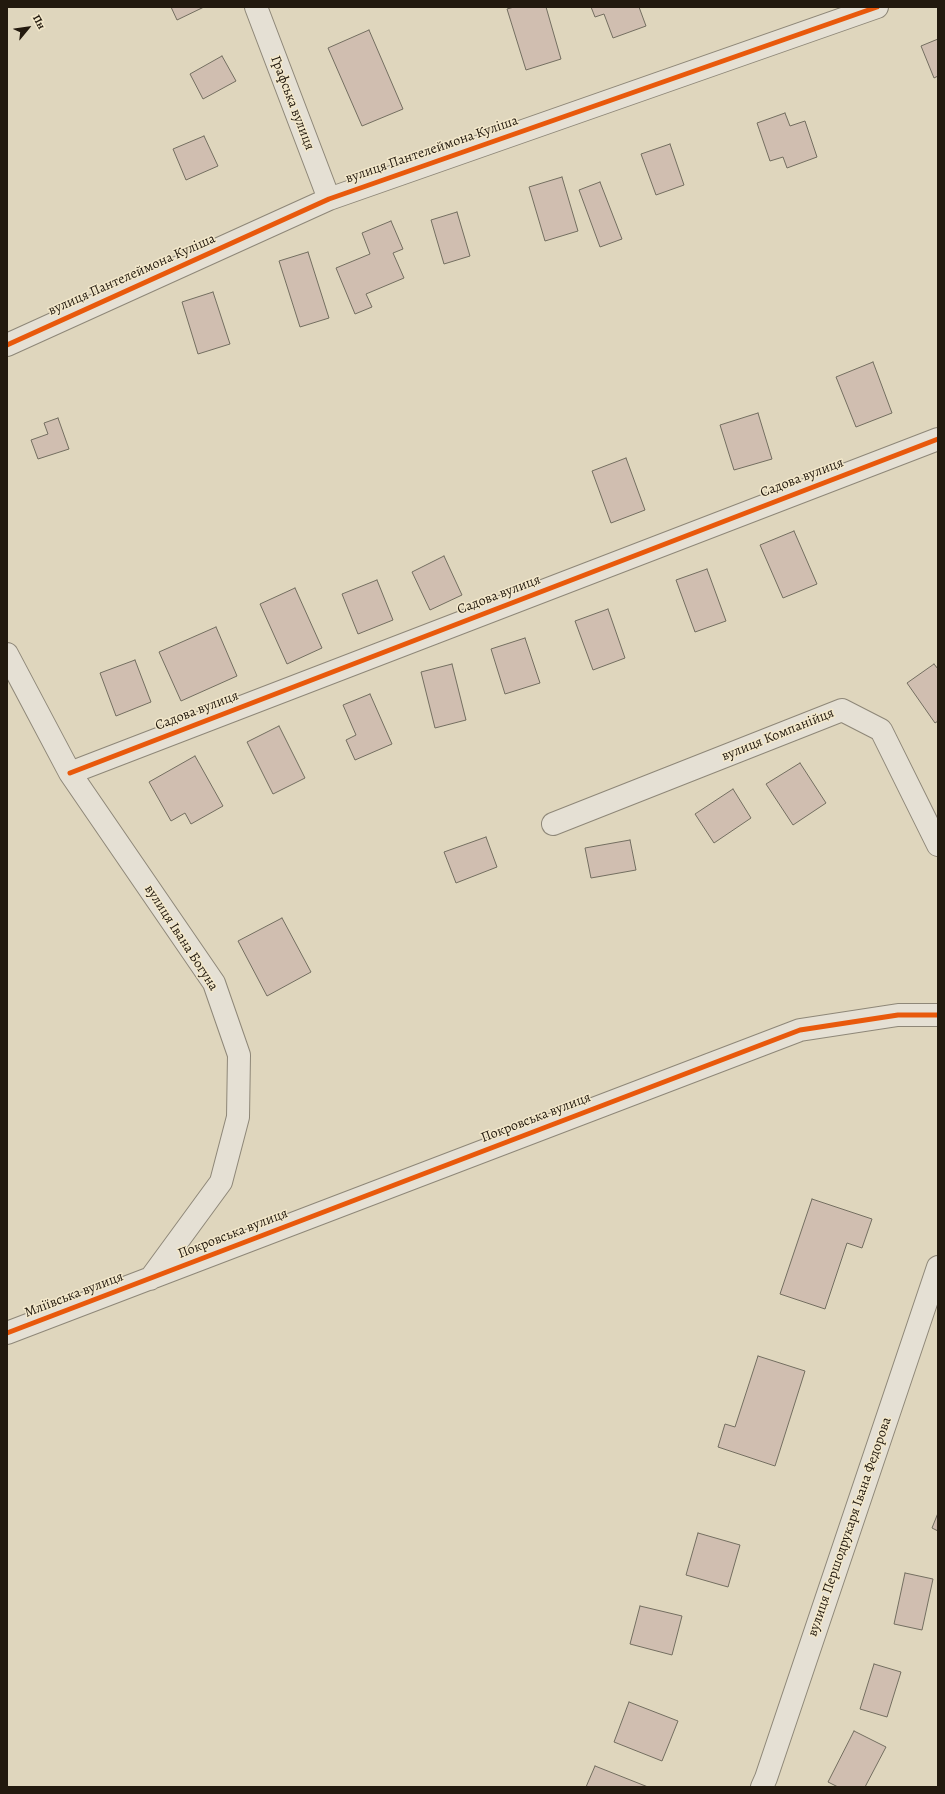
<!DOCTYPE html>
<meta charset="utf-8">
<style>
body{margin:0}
#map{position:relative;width:945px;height:1794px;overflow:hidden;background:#dfd6bd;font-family:Alegreya,serif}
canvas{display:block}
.frame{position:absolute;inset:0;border:8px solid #22190e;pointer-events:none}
.north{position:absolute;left:8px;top:8px;width:40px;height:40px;-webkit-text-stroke:3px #f3e8cb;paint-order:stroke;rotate:61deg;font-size:11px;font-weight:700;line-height:16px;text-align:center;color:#22190e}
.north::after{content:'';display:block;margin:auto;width:14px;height:18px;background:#22190e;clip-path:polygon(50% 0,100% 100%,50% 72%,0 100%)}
</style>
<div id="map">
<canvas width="945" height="1794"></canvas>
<div class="frame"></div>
<div class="north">Пн</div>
</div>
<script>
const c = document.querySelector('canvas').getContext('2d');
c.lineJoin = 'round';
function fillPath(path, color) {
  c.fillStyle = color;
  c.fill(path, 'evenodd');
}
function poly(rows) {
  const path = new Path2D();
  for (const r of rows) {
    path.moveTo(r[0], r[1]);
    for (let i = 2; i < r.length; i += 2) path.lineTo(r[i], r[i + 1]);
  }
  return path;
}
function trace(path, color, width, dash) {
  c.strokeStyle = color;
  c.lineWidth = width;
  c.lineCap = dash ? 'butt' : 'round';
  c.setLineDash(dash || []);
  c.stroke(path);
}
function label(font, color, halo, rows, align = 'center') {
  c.font = font + ' Alegreya,serif';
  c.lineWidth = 3;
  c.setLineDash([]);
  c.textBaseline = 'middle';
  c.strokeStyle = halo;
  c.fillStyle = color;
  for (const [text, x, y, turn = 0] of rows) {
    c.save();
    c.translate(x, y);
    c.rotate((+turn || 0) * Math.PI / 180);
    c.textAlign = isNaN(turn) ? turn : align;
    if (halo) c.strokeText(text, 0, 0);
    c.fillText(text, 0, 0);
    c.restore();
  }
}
const building = poly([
 [171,7,204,7,177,20,171,7],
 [514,7,546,7,561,59,526,70,507,9,514,7],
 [591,7,639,7,646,26,613,38,604,14,595,17,591,7],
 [369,30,403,109,362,126,328,48,369,30],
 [938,39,938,76,934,78,921,46,938,39],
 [222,56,236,81,203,99,190,74,222,56],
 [785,113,790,126,805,121,817,157,787,168,783,157,770,161,757,123,785,113],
 [204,136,218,166,186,180,173,149,204,136],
 [670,144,684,185,656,195,641,154,670,144],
 [562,177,578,231,545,241,529,187,562,177],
 [600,182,622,239,600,247,579,190,600,182],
 [457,212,470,256,444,264,431,220,457,212],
 [391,221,403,249,393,253,404,278,366,294,372,307,355,314,336,268,370,254,362,233,391,221],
 [308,252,329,318,300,327,279,261,308,252],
 [213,292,230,344,198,354,182,302,213,292],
 [873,362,892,413,856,427,836,377,873,362],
 [758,413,772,459,734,470,720,425,758,413],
 [58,418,69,449,38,459,31,440,48,434,44,423,58,418],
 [626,458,645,510,611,523,592,471,626,458],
 [794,531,817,584,783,598,760,545,794,531],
 [444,556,462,595,430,610,412,572,444,556],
 [707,569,726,621,695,632,676,580,707,569],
 [377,580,393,620,358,634,342,594,377,580],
 [295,588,322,648,287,664,260,604,295,588],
 [608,609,625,658,593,670,575,621,608,609],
 [216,627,237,676,181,701,159,652,216,627],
 [525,638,540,683,505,694,491,649,525,638],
 [135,660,151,702,116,716,100,673,135,660],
 [452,664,466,720,435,728,421,672,452,664],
 [934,664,938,669,938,721,935,723,907,683,934,664],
 [370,694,392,744,355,760,346,740,356,735,343,705,370,694],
 [279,726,305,778,273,794,247,742,279,726],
 [195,756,223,806,191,824,185,813,171,821,149,782,195,756],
 [800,763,826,803,793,825,766,784,800,763],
 [733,789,751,818,714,843,695,814,733,789],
 [486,837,497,867,456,883,444,852,486,837],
 [630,840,636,870,591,878,585,848,630,840],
 [282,918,311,972,267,996,238,941,282,918],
 [812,1199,872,1219,862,1248,847,1243,825,1309,780,1294,812,1199],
 [758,1356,805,1371,775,1466,718,1447,725,1424,735,1427,758,1356],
 [938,1513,938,1531,932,1528,938,1513],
 [698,1533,740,1545,728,1587,686,1575,698,1533],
 [905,1573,933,1579,922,1630,894,1624,905,1573],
 [640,1606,682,1616,672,1655,630,1644,640,1606],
 [874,1664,901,1672,887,1717,860,1709,874,1664],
 [629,1702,678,1721,662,1761,614,1742,629,1702],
 [854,1731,886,1747,865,1787,838,1787,828,1782,854,1731],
 [595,1766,648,1787,586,1787,595,1766]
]);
fillPath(building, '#d0beb0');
trace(building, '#736e60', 1);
const minor = poly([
 [256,7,329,199],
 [7,345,329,199,877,7],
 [7,654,70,773,214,983,239,1055,238,1117,221,1182,150,1279],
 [70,773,938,439],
 [553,824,842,710,881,730,938,845],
 [7,1333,800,1030,898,1015,938,1015]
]);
const tertiary = poly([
 [762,1787,766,1778,938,1267]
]);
trace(minor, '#8e8778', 24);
trace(tertiary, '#8e8778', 24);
trace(minor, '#e5e0d4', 22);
trace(tertiary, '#e5e0d4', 22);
trace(poly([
 [7,345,329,199,877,7],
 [70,773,938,439],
 [7,1333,800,1030,898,1015,938,1015]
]), '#e8590c', 5);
label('14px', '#22190e', '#f3e8cb', [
 ["Графська вулиця",292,103,69],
 ["вулиця Пантелеймона Куліша",432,150,-19],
 ["вулиця Пантелеймона Куліша",132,275,-24],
 ["Садова вулиця",802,478,-21],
 ["Садова вулиця",499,595,-21],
 ["Садова вулиця",197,711,-21],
 ["вулиця Компанійця",778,735,-22],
 ["вулиця Івана Богуна",181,938,57],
 ["Покровська вулиця",536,1118,-21],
 ["Покровська вулиця",233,1234,-21],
 ["Мліївська вулиця",74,1295,-21],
 ["вулиця Першодрукаря Івана Федорова",850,1527,-71]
]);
</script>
